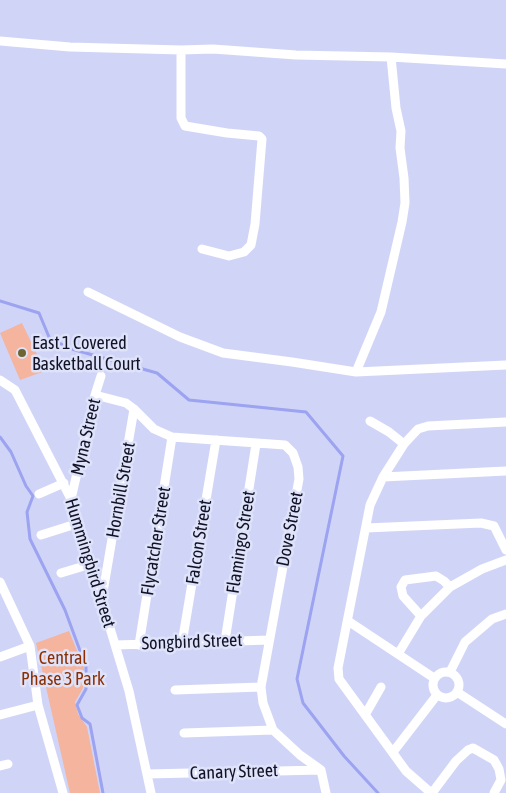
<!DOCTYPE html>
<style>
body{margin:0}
canvas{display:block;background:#d0d4f7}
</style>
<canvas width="506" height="793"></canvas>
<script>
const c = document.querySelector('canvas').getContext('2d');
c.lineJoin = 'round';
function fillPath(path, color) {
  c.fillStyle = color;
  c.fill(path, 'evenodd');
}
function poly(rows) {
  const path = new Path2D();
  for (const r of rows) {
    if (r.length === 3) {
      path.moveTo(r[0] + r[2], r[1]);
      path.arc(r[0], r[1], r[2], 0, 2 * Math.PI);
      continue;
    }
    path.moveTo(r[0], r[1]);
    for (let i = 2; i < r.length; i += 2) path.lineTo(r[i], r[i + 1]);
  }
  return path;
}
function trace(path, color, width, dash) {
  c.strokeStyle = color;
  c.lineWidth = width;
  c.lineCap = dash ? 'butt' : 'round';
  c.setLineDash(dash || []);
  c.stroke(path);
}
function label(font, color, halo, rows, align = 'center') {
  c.font = font + ' "Asap Condensed",sans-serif';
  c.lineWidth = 5;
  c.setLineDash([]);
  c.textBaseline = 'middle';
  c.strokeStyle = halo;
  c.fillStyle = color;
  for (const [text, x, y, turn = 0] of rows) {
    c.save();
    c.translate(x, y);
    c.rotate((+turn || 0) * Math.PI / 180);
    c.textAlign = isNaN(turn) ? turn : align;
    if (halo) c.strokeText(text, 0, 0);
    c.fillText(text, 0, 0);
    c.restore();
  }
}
fillPath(poly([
 [22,323,45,371,20,380,0,333],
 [69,631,84,668,83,688,75,702,78,714,87,727,100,793,70,793,36,643]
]), '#f4b49e');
trace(poly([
 [0,301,39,313,49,337,68,348,157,373,189,400,306,412,343,456,297,679,303,703,344,756,378,793],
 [0,437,11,452,26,486,33,496,27,512,30,539,65,610,86,667,86,689,77,705,82,718,90,724,103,793]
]), '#9ca3f0', 3);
trace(poly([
 [0,41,70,47,181,50,213,49,296,55,391,57,506,64],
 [181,50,181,118,185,126,227,133,259,136,262,139,255,224,251,245,244,252,229,256,202,249],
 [88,292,180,337,223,353,292,362,356,372,506,365],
 [356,372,381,312,402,222,405,203,404,178,400,148,401,131,396,108,391,57],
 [0,380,15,390,71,499,129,691,151,793],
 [95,395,126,403,134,409,154,429,172,437,285,445,293,453,298,467,299,479,261,687,263,703,273,730,300,755,321,770,326,793],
 [370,421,389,432,404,444],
 [383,477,506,471],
 [39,494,64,483],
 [71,499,95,395,101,376],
 [366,528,481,523,494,526,506,550],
 [41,535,79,523],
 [61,573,91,564],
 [0,582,30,646,38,705,63,793],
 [102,598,134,409],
 [421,616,403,596,401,587,405,580,436,576,444,581,450,587],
 [348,621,434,678],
 [225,641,256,444],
 [182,643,216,440],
 [116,645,269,640],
 [139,645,172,437],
 [398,654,421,616,450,587,482,569,506,560],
 [0,657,30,646],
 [446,685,13],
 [450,672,465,642,492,619,506,614],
 [175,690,261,687],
 [457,692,506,724],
 [0,715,38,705],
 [365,715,381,687],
 [184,733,273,730],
 [393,752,437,695],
 [0,766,8,764],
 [147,774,321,770],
 [431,793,406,771,339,679,338,668,370,505,383,477,404,444,418,429,428,426,506,422],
 [432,793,456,761,468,750,473,748,494,760,499,769,501,780,494,793]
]), '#fff', 9);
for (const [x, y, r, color] of [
 [22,353,5,"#6d6431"]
]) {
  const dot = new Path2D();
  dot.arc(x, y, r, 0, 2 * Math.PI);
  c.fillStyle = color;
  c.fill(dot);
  trace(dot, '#dfe3fa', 2);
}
label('18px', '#111226', '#dfe3fa', [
 ["East 1 Covered",32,343],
 ["Basketball Court",32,364]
], 'left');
label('18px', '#111226', '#dfe3fa', [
 ["Myna Street",86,437,-77],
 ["Hornbill Street",121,490,-80],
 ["Dove Street",290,529,-79],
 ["Flycatcher Street",156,541,-81],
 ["Falcon Street",199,542,-81],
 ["Flamingo Street",241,542,-81],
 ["Hummingbird Street",90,563,73],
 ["Songbird Street",192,642,-2],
 ["Canary Street",234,772,-2]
]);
label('18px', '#8b2e03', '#dfe3fa', [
 ["Central",63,658],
 ["Phase 3 Park",63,679]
]);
</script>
